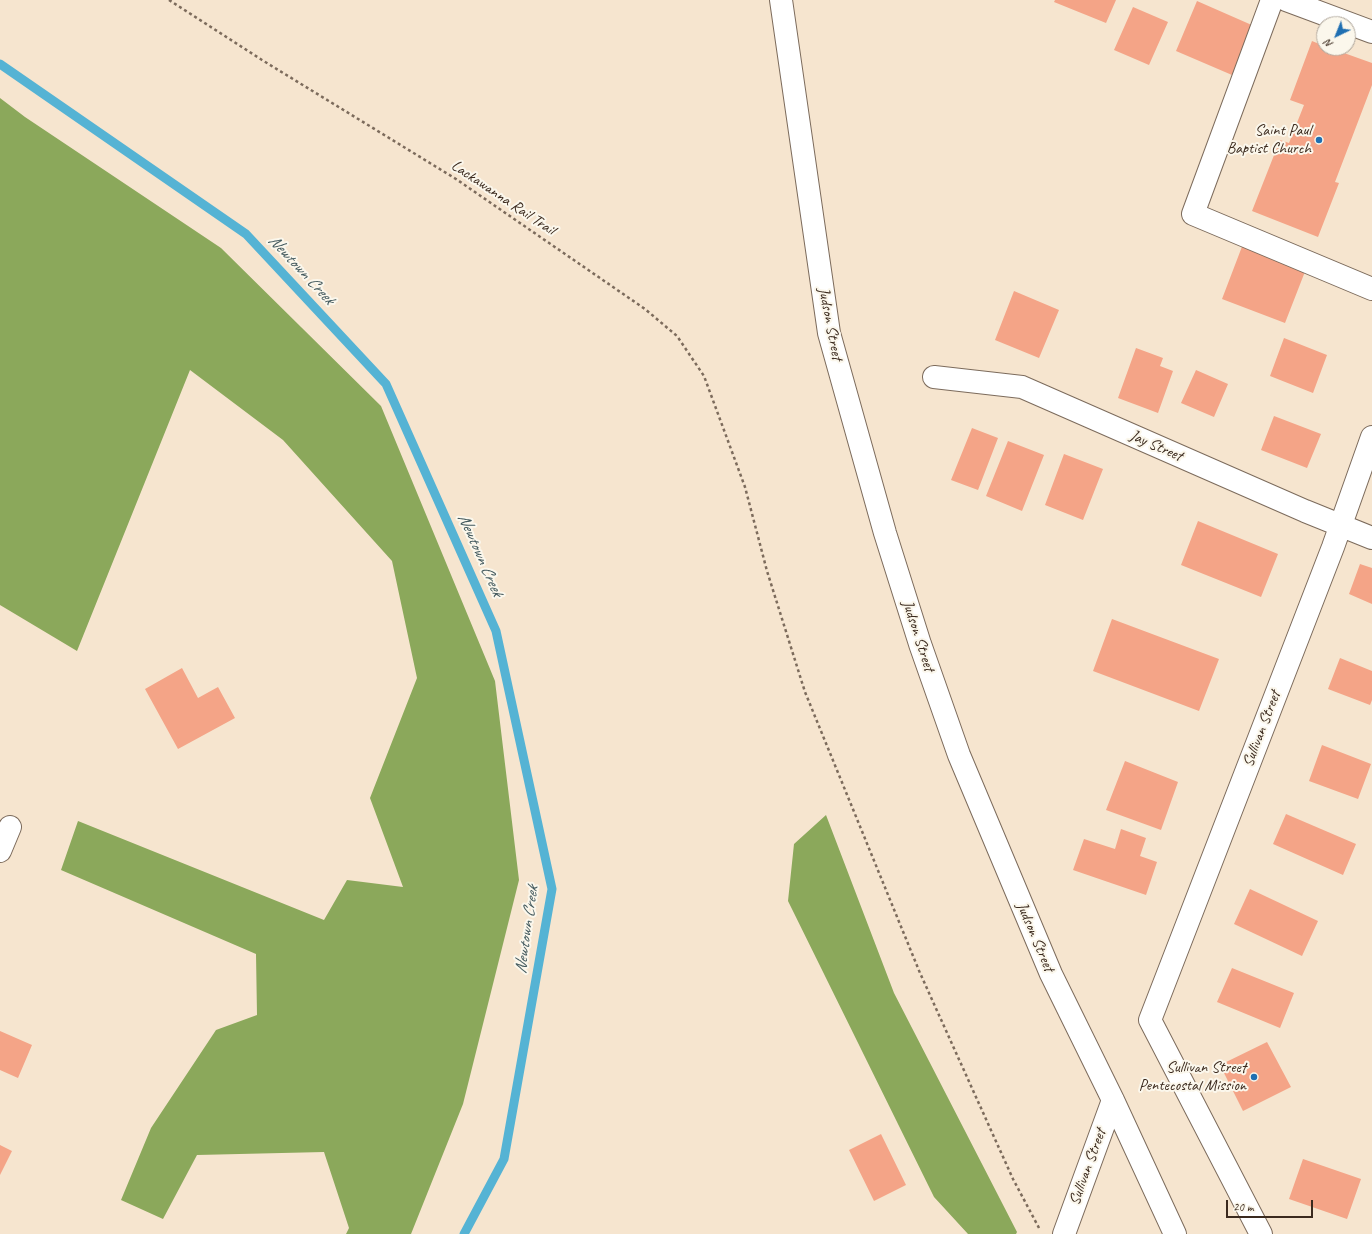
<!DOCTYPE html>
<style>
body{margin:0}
#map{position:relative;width:1372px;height:1234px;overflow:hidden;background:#f6e5cf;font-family:Caveat,sans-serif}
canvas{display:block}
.north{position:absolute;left:1316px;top:16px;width:40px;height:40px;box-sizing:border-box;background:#fbf7ec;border:1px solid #aea59a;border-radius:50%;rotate:223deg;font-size:11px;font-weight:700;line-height:16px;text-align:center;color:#3b2a1e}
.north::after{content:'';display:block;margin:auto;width:14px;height:18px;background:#1f6fb2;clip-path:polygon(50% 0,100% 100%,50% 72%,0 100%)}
.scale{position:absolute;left:1226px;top:1200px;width:87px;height:18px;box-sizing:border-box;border:2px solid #3b2a1e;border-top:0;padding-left:5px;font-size:12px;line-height:14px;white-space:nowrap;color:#3b2a1e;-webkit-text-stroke:3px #fbf7ec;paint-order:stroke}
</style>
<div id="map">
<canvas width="1372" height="1234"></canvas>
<div class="north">N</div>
<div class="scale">20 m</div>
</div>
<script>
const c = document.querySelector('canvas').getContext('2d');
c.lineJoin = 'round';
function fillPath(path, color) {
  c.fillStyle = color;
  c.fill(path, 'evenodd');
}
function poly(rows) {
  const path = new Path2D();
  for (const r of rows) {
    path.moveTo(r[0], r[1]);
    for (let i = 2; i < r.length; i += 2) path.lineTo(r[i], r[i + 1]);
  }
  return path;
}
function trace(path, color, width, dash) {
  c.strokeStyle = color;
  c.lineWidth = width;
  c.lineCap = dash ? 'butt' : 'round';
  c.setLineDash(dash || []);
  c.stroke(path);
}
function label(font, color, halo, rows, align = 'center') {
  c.font = font + ' Caveat,sans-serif';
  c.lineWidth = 4;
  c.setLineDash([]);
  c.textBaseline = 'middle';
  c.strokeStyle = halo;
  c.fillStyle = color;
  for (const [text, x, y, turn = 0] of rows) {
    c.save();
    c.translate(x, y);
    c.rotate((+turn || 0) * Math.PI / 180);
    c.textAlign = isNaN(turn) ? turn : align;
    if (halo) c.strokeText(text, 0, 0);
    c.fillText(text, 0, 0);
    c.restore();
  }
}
fillPath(poly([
 [0,98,25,117,221,248,381,406,495,681,519,880,463,1104,411,1234,346,1234,349,1228,324,1152,197,1155,163,1219,121,1200,151,1128,216,1030,257,1015,256,954,61,870,78,821,324,920,347,880,403,887,370,798,417,678,392,561,283,440,190,370,77,651,0,605],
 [826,815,894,993,1017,1232,1016,1234,968,1234,934,1197,788,901,794,844]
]), '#8ba85b');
trace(poly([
 [0,64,246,234,386,384,496,631,552,889,504,1159,464,1234]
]), '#55b3d4', 9);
fillPath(poly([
 [1055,0,1116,0,1106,23,1054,2],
 [1197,1,1254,26,1232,75,1176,51],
 [1133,7,1168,22,1149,65,1114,50],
 [1312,41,1324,46,1324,48,1330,48,1372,63,1372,85,1335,182,1339,183,1318,237,1252,211,1280,140,1289,143,1304,105,1290,100],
 [1243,244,1306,269,1285,323,1222,299],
 [1014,291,1059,310,1039,358,995,340],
 [1284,338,1327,355,1313,393,1270,376],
 [1136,348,1163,358,1160,366,1173,371,1158,413,1118,398],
 [1196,370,1228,384,1214,417,1181,403],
 [1274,416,1321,434,1307,468,1261,450],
 [972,428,998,438,978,490,951,480],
 [1008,441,1044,455,1022,511,986,496],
 [1064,454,1103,469,1083,520,1045,505],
 [1198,521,1278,554,1261,597,1181,565],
 [1360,564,1372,568,1372,604,1349,594],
 [1112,619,1219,659,1199,711,1093,671],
 [1340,658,1372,671,1372,700,1370,705,1328,689],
 [182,668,198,698,218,687,235,718,178,749,145,689],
 [1322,745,1371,764,1358,799,1309,781],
 [1125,761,1178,782,1161,830,1106,810],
 [1286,814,1356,844,1343,875,1273,844],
 [1121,829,1146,838,1140,856,1157,862,1146,895,1073,870,1084,839,1115,849],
 [1250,889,1318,921,1302,956,1234,924],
 [1232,968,1294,993,1280,1028,1217,1002],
 [0,1031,32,1045,18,1078,0,1070],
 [1267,1042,1291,1087,1243,1111,1220,1065],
 [881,1134,906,1185,874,1201,849,1150],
 [0,1145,12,1151,0,1175],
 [1303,1159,1361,1179,1347,1219,1289,1199]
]), '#f4a487');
const minor = poly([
 [781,0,829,333,885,533,920,644,959,755,1051,974,1113,1100,1175,1234],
 [1272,0,1193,214,1372,289],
 [1286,0,1372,32],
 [934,377,1022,387,1305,511,1372,538],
 [0,851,10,827],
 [1064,1234,1113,1100],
 [1261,1234,1150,1020,1333,547,1372,437]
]);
trace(minor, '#7c6b5c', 24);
trace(poly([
 [169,0,262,60,456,179,645,309,677,336,704,376,745,487,767,571,805,692,920,973,1013,1179,1039,1228]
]), '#7c6b5c', 2.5, [3, 3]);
trace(minor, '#fff', 22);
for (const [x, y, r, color] of [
 [1319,140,4,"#1f6fb2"],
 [1254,1077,4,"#1f6fb2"]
]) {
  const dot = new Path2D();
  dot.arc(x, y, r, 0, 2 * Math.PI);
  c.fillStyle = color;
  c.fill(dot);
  trace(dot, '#fbf7ec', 1.5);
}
label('16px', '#3b2a1e', '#fbf7ec', [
 ["Saint Paul",1311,131],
 ["Baptist Church",1311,149],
 ["Sullivan Street",1246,1068],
 ["Pentecostal Mission",1246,1086]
], 'right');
label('16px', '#3b2a1e', '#fbf7ec', [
 ["Lackawanna Rail Trail",503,198,34],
 ["Judson Street",830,324,79],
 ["Jay Street",1156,446,24],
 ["Judson Street",918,636,72],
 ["Sullivan Street",1262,729,-69],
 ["Judson Street",1035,937,67],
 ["Sullivan Street",1088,1167,-70]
]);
label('italic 17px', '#445a5e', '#fbf7ec', [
 ["Newtown Creek",301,270,47],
 ["Newtown Creek",480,555,66],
 ["Newtown Creek",527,930,-82]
]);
</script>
